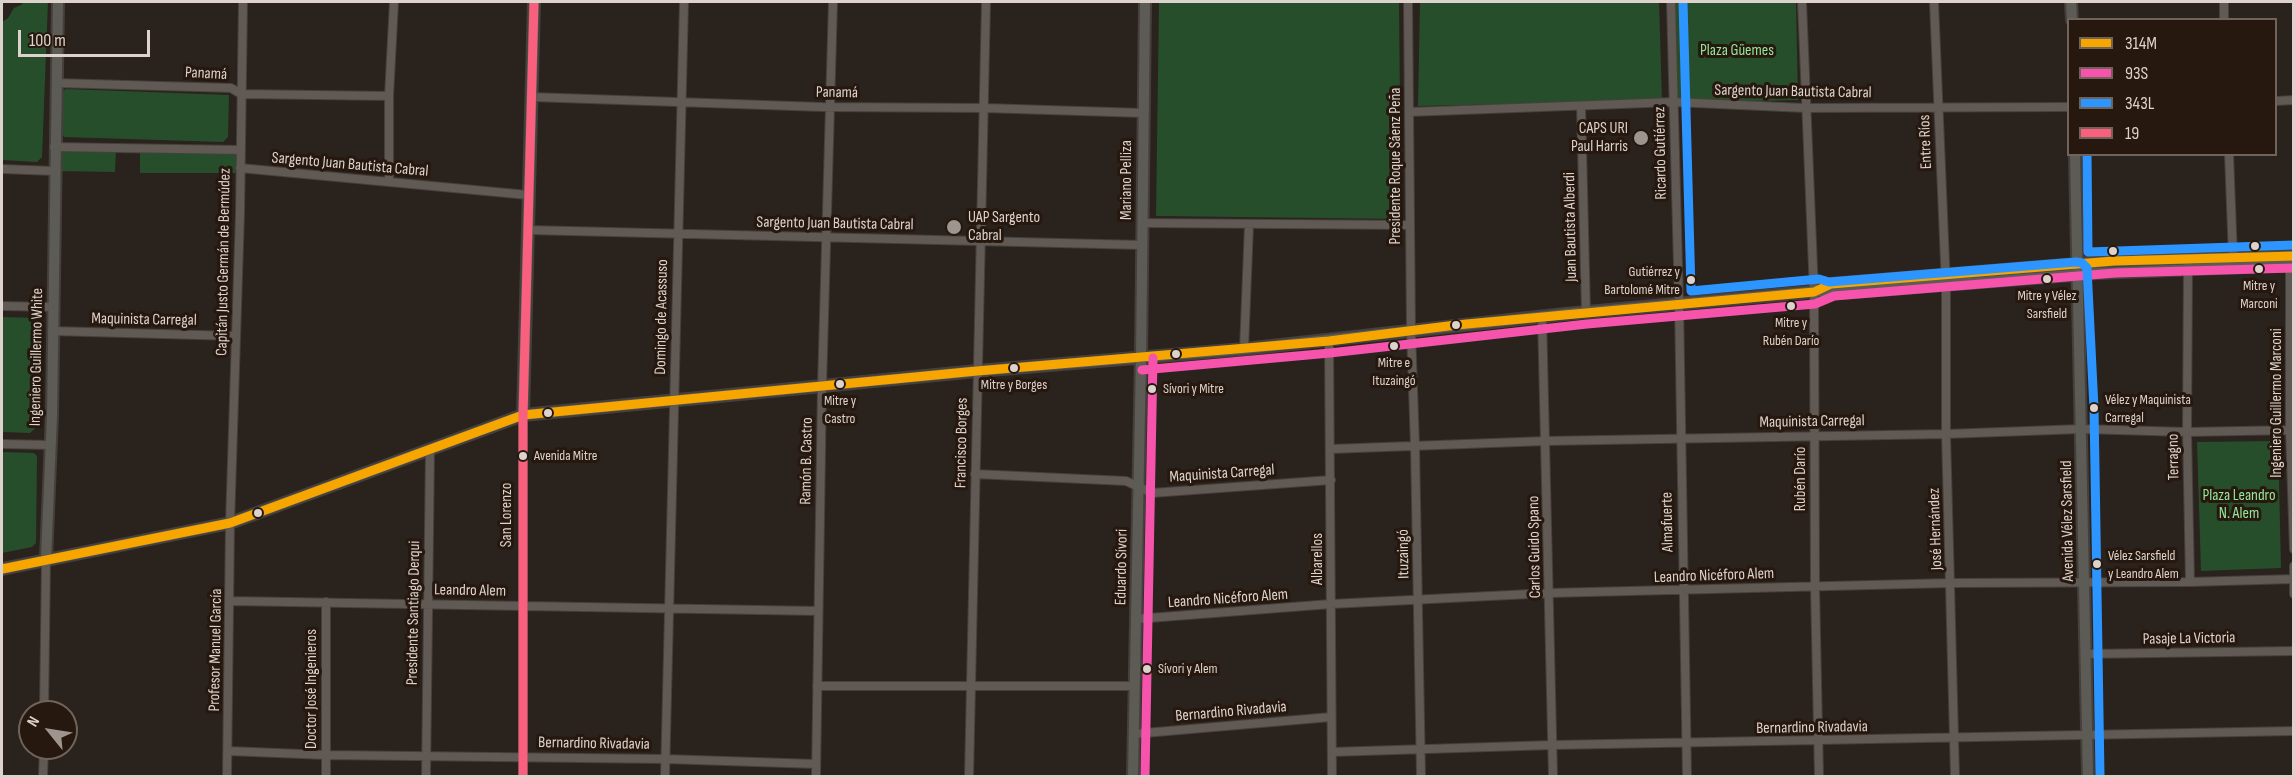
<!DOCTYPE html>
<meta charset="utf-8">
<style>
body{margin:0}
#map{position:relative;width:2295px;height:778px;overflow:hidden;background:#2a221d;font-family:"Sofia Sans Condensed",sans-serif}
canvas{display:block}
.frame{position:absolute;inset:0;border:3px solid #ddd3cc;pointer-events:none}
.legend{position:absolute;left:2067px;top:18px;width:210px;height:138px;box-sizing:border-box;background:#26180e;border:2px solid #6f635a;margin:0;padding:8px 10px;list-style:none;font-size:18px;color:#ddd3cc}
.legend li{display:flex;align-items:center;gap:12px;height:30px}
.legend b{width:30px;border:2px solid #6f635a}
.north{position:absolute;left:18px;top:700px;width:60px;height:60px;box-sizing:border-box;background:#26180e;border:2px solid #6f635a;border-radius:50%;rotate:300deg;font-size:16px;font-weight:700;line-height:24px;text-align:center;color:#ddd3cc}
.north::after{content:'';display:block;margin:auto;width:21px;height:27px;background:#9e958f;clip-path:polygon(50% 0,100% 100%,50% 72%,0 100%)}
.scale{position:absolute;left:18px;top:30px;width:132px;height:27px;box-sizing:border-box;border:3px solid #ddd3cc;border-top:0;padding-left:8px;font-size:18px;line-height:21px;white-space:nowrap;color:#ddd3cc;-webkit-text-stroke:4px #26180e;paint-order:stroke}
</style>
<div id="map">
<canvas width="2295" height="778"></canvas>
<div class="frame"></div>
<ul class="legend">
<li><b style="height:8px;background:#f7a600"></b>314M</li>
<li><b style="height:8px;background:#f653ac"></b>93S</li>
<li><b style="height:8px;background:#2d95ff"></b>343L</li>
<li><b style="height:8px;background:#f8607d"></b>19</li>
</ul>
<div class="north">N</div>
<div class="scale">100 m</div>
</div>
<script>
const c = document.querySelector('canvas').getContext('2d');
c.lineJoin = 'round';
function fillPath(path, color) {
  c.fillStyle = color;
  c.fill(path, 'evenodd');
}
function poly(rows) {
  const path = new Path2D();
  for (const r of rows) {
    path.moveTo(r[0], r[1]);
    for (let i = 2; i < r.length; i += 2) path.lineTo(r[i], r[i + 1]);
  }
  return path;
}
function trace(path, color, width, dash) {
  c.strokeStyle = color;
  c.lineWidth = width;
  c.lineCap = dash ? 'butt' : 'round';
  c.setLineDash(dash || []);
  c.stroke(path);
}
function label(font, color, halo, rows, align = 'center') {
  c.font = font + ' "Sofia Sans Condensed",sans-serif';
  c.lineWidth = 6;
  c.setLineDash([]);
  c.textBaseline = 'middle';
  c.strokeStyle = halo;
  c.fillStyle = color;
  for (const [text, x, y, turn = 0] of rows) {
    c.save();
    c.translate(x, y);
    c.rotate((+turn || 0) * Math.PI / 180);
    c.textAlign = isNaN(turn) ? turn : align;
    if (halo) c.strokeText(text, 0, 0);
    c.fillText(text, 0, 0);
    c.restore();
  }
}
fillPath(poly([
 [24,2,48,2,42,157,37,162,2,160,2,22,8,18,14,8,21,5],
 [1159,2,1399,2,1401,219,1156,216],
 [1420,2,1659,2,1662,101,1418,106],
 [1674,2,1796,2,1798,100,1675,103],
 [66,89,229,95,228,137,223,142,64,137,62,133,63,91],
 [54,147,116,148,115,172,54,171],
 [140,149,240,150,240,173,140,173],
 [2,317,37,318,39,320,37,427,30,433,2,432],
 [2278,441,2281,568,2201,571,2197,442],
 [2,452,34,453,37,456,36,543,32,547,2,553]
]), '#274e2a');
const street = poly([
 [1408,2,1411,331,1415,446,1421,776],
 [1671,2,1679,304,1687,776],
 [1802,2,1814,292,1815,587,1819,776],
 [1934,2,1946,286,1946,434,1955,776],
 [2224,2,2224,20],
 [56,83,231,88,241,94,389,96],
 [532,97,822,107,984,108,1143,113],
 [2276,101,2294,100],
 [1581,106,1586,312],
 [1409,112,1674,102,1805,108,2068,107],
 [54,147,240,150],
 [2229,154,2233,257],
 [240,168,528,195],
 [2,169,54,171],
 [389,182,389,96,394,2],
 [1142,223,1410,225],
 [528,230,1141,245],
 [2290,260,2290,430,2294,549],
 [2188,266,2187,432,2190,582],
 [2,306,53,307],
 [1542,316,1553,776],
 [52,331,236,336],
 [1329,341,1332,776],
 [1244,349,1249,225],
 [523,415,523,776],
 [2,444,50,445],
 [1331,449,1546,441,1946,434,2081,429,2187,432,2294,430],
 [975,474,1126,481,1152,493,1331,480],
 [2294,566,2294,594],
 [230,601,818,611],
 [1136,619,1331,604,1550,593,1951,583,2190,582,2294,579],
 [2085,654,2294,651],
 [817,686,1135,686],
 [44,712,46,559],
 [1133,734,1331,717],
 [228,751,326,755,665,759,816,764],
 [1332,752,1553,745,2294,731],
 [43,776,44,748],
 [227,776,230,523,240,213,243,2],
 [326,776,326,602],
 [426,776,430,450],
 [665,776,684,2],
 [816,776,822,386,833,2],
 [969,776,986,2]
]);
const secondary = poly([
 [2071,2,2072,20],
 [2075,154,2088,776],
 [1820,291,1831,284,2114,261,2294,256],
 [523,415,534,2],
 [46,559,52,415,58,2],
 [2,569,230,523,523,415,977,371,1244,349,1565,314,1820,291,1827,294,2097,273,2294,265],
 [1133,776,1141,358,1145,2]
]);
trace(street, '#46403c', 10);
trace(secondary, '#46403c', 14);
trace(street, '#605954', 8);
trace(secondary, '#5c5b56', 10);
trace(poly([
 [2,569,230,523,523,415,977,371,1329,341,1456,325,1814,292,1831,284,2114,261,2294,256]
]), '#f7a600', 9);
trace(poly([
 [1142,370,1330,353,1587,324,1815,304,1834,296,2115,273,2294,268],
 [1145,776,1153,358]
]), '#f653ac', 9);
trace(poly([
 [1683,2,1691,291,1819,279,1829,282,2076,262,2082,263,2087,268,2094,408,2100,776],
 [2087,154,2088,252,2294,245]
]), '#2d95ff', 9);
trace(poly([
 [523,776,523,415,534,2]
]), '#f8607d', 9);
for (const [x, y, r, color] of [
 [1641,138,8,"#9e958f"],
 [954,227,8,"#9e958f"],
 [2255,246,5,"#ddd3cc"],
 [2113,251,5,"#ddd3cc"],
 [2259,269,5,"#ddd3cc"],
 [2047,279,5,"#ddd3cc"],
 [1691,280,5,"#ddd3cc"],
 [1791,306,5,"#ddd3cc"],
 [1456,325,5,"#ddd3cc"],
 [1394,346,5,"#ddd3cc"],
 [1176,354,5,"#ddd3cc"],
 [1014,368,5,"#ddd3cc"],
 [840,384,5,"#ddd3cc"],
 [1152,389,5,"#ddd3cc"],
 [2094,408,5,"#ddd3cc"],
 [548,413,5,"#ddd3cc"],
 [523,456,5,"#ddd3cc"],
 [258,513,5,"#ddd3cc"],
 [2097,564,5,"#ddd3cc"],
 [1147,669,5,"#ddd3cc"]
]) {
  const dot = new Path2D();
  dot.arc(x, y, r, 0, 2 * Math.PI);
  c.fillStyle = color;
  c.fill(dot);
  trace(dot, '#26180e', 2);
}
label('14px', '#ddd3cc', '#26180e', [
 ["Gutiérrez y",1680,272,"right"],
 ["Bartolomé Mitre",1680,290,"right"],
 ["Mitre y",2259,286],
 ["Marconi",2259,304],
 ["Mitre y Vélez",2047,296],
 ["Sarsfield",2047,314],
 ["Mitre y",1791,323],
 ["Rubén Darío",1791,341],
 ["Mitre e",1394,363],
 ["Ituzaingó",1394,381],
 ["Mitre y Borges",1014,385],
 ["Sívori y Mitre",1163,389,"left"],
 ["Vélez y Maquinista",2105,400,"left"],
 ["Carregal",2105,418,"left"],
 ["Mitre y",840,401],
 ["Castro",840,419],
 ["Avenida Mitre",534,456,"left"],
 ["Vélez Sarsfield",2108,556,"left"],
 ["y Leandro Alem",2108,574,"left"],
 ["Sívori y Alem",1158,669,"left"]
]);
label('16px', '#93e799', '#26180e', [
 ["Plaza Güemes",1737,51],
 ["Plaza Leandro",2239,496],
 ["N. Alem",2239,514]
]);
label('16px', '#ddd3cc', '#26180e', [
 ["Panamá",206,74,3],
 ["Sargento Juan Bautista Cabral",1793,92,1],
 ["Panamá",837,93,1],
 ["Entre Ríos",1926,142,-92],
 ["Ricardo Gutiérrez",1661,153,-91],
 ["Sargento Juan Bautista Cabral",350,165,5],
 ["Presidente Roque Sáenz Peña",1396,166,-90],
 ["Mariano Pelliza",1127,180,-90],
 ["Sargento Juan Bautista Cabral",835,224,1],
 ["Juan Bautista Alberdi",1571,227,-91],
 ["Capitán Justo Germán de Bermúdez",224,262,-89],
 ["Domingo de Acassuso",662,317,-89],
 ["Maquinista Carregal",144,320,1],
 ["Ingeniero Guillermo White",37,357,-89],
 ["Ingeniero Guillermo Marconi",2277,403,-90],
 ["Maquinista Carregal",1812,422,-1],
 ["Francisco Borges",962,443,-89],
 ["Terragno",2174,457,-91],
 ["Ramón B. Castro",807,461,-89],
 ["Maquinista Carregal",1222,474,-4],
 ["Rubén Darío",1801,479,-90],
 ["San Lorenzo",507,515,-90],
 ["Avenida Vélez Sarsfield",2068,521,-91],
 ["Almafuerte",1668,522,-91],
 ["José Hernández",1936,529,-92],
 ["Carlos Guido Spano",1535,547,-91],
 ["Ituzaingó",1404,554,-91],
 ["Albarellos",1318,559,-90],
 ["Eduardo Sívori",1122,567,-89],
 ["Leandro Nicéforo Alem",1714,576,-2],
 ["Leandro Alem",470,591,1],
 ["Leandro Nicéforo Alem",1228,599,-4],
 ["Presidente Santiago Derqui",414,613,-89],
 ["Pasaje La Victoria",2189,639,-1],
 ["Profesor Manuel García",216,650,-89],
 ["Doctor José Ingenieros",312,689,-90],
 ["Bernardino Rivadavia",1231,712,-5],
 ["Bernardino Rivadavia",1812,728,-1],
 ["Bernardino Rivadavia",594,744,1]
]);
label('16px', '#ddd3cc', '#26180e', [
 ["CAPS URI",1628,129],
 ["Paul Harris",1628,147],
 ["UAP Sargento",968,218,"left"],
 ["Cabral",968,236,"left"]
], 'right');
</script>
